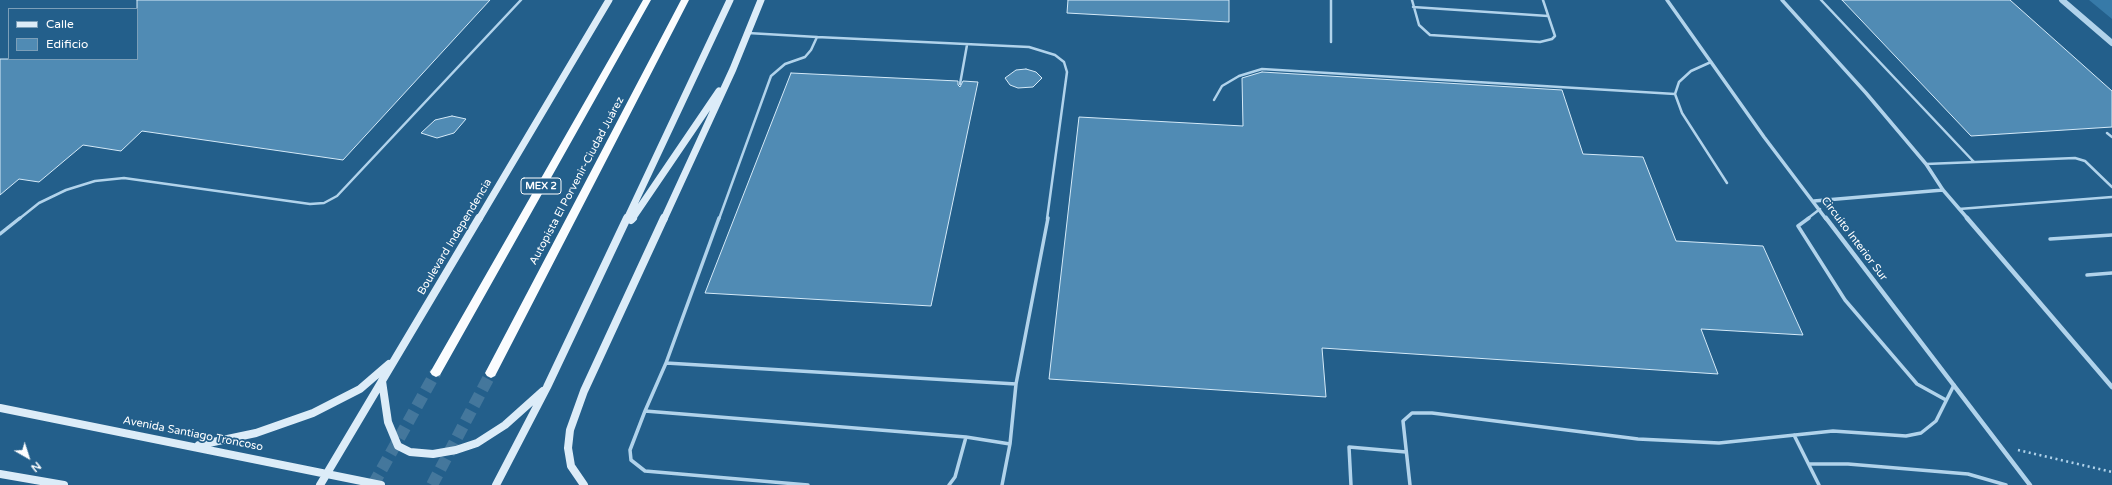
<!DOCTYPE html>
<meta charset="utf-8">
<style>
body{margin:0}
#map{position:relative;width:2112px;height:485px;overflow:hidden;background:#235f8b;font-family:"Varela Round",sans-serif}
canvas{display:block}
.legend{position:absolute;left:8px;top:8px;width:130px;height:52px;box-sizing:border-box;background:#235f8b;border:1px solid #7b9fb9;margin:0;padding:5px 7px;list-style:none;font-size:12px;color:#fff}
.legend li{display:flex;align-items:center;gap:8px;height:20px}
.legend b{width:20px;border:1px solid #7b9fb9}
.north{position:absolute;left:8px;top:437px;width:40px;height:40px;-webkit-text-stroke:3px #235f8b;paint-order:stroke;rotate:141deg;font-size:11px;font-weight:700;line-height:16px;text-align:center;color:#fff}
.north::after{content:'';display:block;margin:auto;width:14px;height:18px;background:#fff;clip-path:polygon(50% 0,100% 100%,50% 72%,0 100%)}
</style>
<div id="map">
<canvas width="2112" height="485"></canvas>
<ul class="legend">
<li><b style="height:5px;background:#dcecf8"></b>Calle</li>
<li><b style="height:11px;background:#508bb4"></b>Edificio</li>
</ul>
<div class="north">N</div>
</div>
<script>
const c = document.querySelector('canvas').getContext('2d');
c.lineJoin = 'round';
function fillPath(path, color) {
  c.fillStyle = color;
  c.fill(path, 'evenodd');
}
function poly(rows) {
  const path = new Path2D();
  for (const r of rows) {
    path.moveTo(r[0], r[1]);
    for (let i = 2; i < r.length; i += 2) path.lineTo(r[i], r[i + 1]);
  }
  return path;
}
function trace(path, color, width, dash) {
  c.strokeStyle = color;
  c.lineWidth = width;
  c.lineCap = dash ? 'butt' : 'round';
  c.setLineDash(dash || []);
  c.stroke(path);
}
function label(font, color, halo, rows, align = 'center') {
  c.font = font + ' "Varela Round",sans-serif';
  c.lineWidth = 3.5;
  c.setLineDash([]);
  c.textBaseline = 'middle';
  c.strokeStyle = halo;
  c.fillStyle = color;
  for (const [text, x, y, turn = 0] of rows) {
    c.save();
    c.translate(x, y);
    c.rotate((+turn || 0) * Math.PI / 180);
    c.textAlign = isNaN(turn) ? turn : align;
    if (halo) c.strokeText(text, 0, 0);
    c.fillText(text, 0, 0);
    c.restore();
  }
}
fillPath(poly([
 [2089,0,2112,0,2112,19]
]), '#377aa8');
const building = poly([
 [137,0,490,0,343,160,142,131,121,151,83,145,39,182,19,179,0,195,0,59,137,59,137,0],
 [1068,0,1229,0,1229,22,1067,13,1068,0],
 [1842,0,2010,0,2112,91,2112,127,1971,136,1842,0],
 [1026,69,1036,72,1042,78,1033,87,1018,88,1010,85,1005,78,1016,70,1026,69],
 [1262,72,1562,90,1583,154,1643,157,1676,241,1763,246,1803,335,1701,329,1718,374,1322,348,1326,397,1049,379,1079,117,1243,126,1242,78,1262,72],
 [791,73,958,81,958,85,960,87,963,81,978,82,931,306,705,293,791,73],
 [452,116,466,119,454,133,437,138,421,133,435,120,452,116]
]);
fillPath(building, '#508bb4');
trace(building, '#d5eaf8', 1);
trace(poly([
 [373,485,436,372],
 [432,485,491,373]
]), '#44779c', 12, [12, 6]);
trace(poly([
 [2018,450,2112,472]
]), '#b1d3eb', 2.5, [2, 3.5]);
trace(poly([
 [1331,0,1331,42],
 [1412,0,1419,25,1430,35,1540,42,1552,39,1555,36,1543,0],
 [1821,0,1974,162],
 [1413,7,1548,16],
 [817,37,1029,47,1055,55,1064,62,1067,72,1047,219],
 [1711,62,1691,71,1679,82,1675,94,1682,113,1727,183],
 [960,84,967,45],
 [1214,100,1222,86,1239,76,1262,69,1675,94],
 [2107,133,2112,137],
 [1926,164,2075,158,2085,161,2112,187],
 [1959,209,2112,197],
 [19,219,39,203,66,190,95,181,124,178,310,204,324,203,337,196,521,0],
 [719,219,771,76,785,64,805,57,811,50,817,37,748,33],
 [1807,219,1820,209]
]), '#b1d3eb', 2.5);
trace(poly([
 [1809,218,1798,226,1845,300,1917,384,1946,400],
 [0,234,20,218],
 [2050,239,2112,235],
 [2087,275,2112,273],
 [666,363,719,218],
 [645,411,630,450,631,460,645,471,808,485],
 [1794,435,1819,485],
 [966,437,645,411,666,363,1016,384],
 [1810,464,1848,464,1968,474,2006,485],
 [949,485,955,477,966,437,1010,444],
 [1002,485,1010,444,1016,384,1048,218],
 [1351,485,1349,447,1406,452],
 [1410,485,1403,421,1412,413,1432,413,1638,439,1719,443,1833,431,1906,436,1921,433,1936,421,1954,385]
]), '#b1d3eb', 3.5);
trace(poly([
 [1667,0,1764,137,1826,219],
 [1782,0,1866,93,1926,164,1943,190,1968,219],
 [1814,201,1943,190]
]), '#b1d3eb', 3.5);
trace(poly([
 [1826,218,2030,485],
 [1967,218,2112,387]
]), '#b1d3eb', 4.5);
trace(poly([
 [2062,0,2112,43]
]), '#b1d3eb', 6);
trace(poly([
 [479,219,609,0],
 [627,219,730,0],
 [632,219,719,91],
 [664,219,733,69,761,0]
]), '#dcecf8', 7);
trace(poly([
 [631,220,633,218],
 [382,381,388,422,398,446,410,452,433,454,456,450,477,443,505,425,543,391],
 [0,408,381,485],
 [199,445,256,433,313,413,360,389,389,364],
 [0,474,64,485],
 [320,485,479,218],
 [496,485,547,387,627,218],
 [584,485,571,466,568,448,570,430,584,391,664,218]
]), '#dcecf8', 8);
fillPath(poly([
 [643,0,651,0,440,375,436,377,432,375,430,372,432,369,643,0],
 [681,0,689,0,495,376,491,378,487,376,485,373,681,0]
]), '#fafcfe');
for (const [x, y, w] of [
 [541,186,40]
]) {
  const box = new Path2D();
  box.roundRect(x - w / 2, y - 8, w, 16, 3);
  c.fillStyle = '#235f8b';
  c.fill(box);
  trace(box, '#fff', 1);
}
label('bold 10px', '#fff', null, [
 ["MEX 2",541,186]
]);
label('11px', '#fff', '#235f8b', [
 ["Autopista El Porvenir-Ciudad Juárez",577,181,-62],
 ["Boulevard Independencia",455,237,-59],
 ["Circuito Interior Sur",1854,239,53],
 ["Avenida Santiago Troncoso",193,434,11]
]);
</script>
